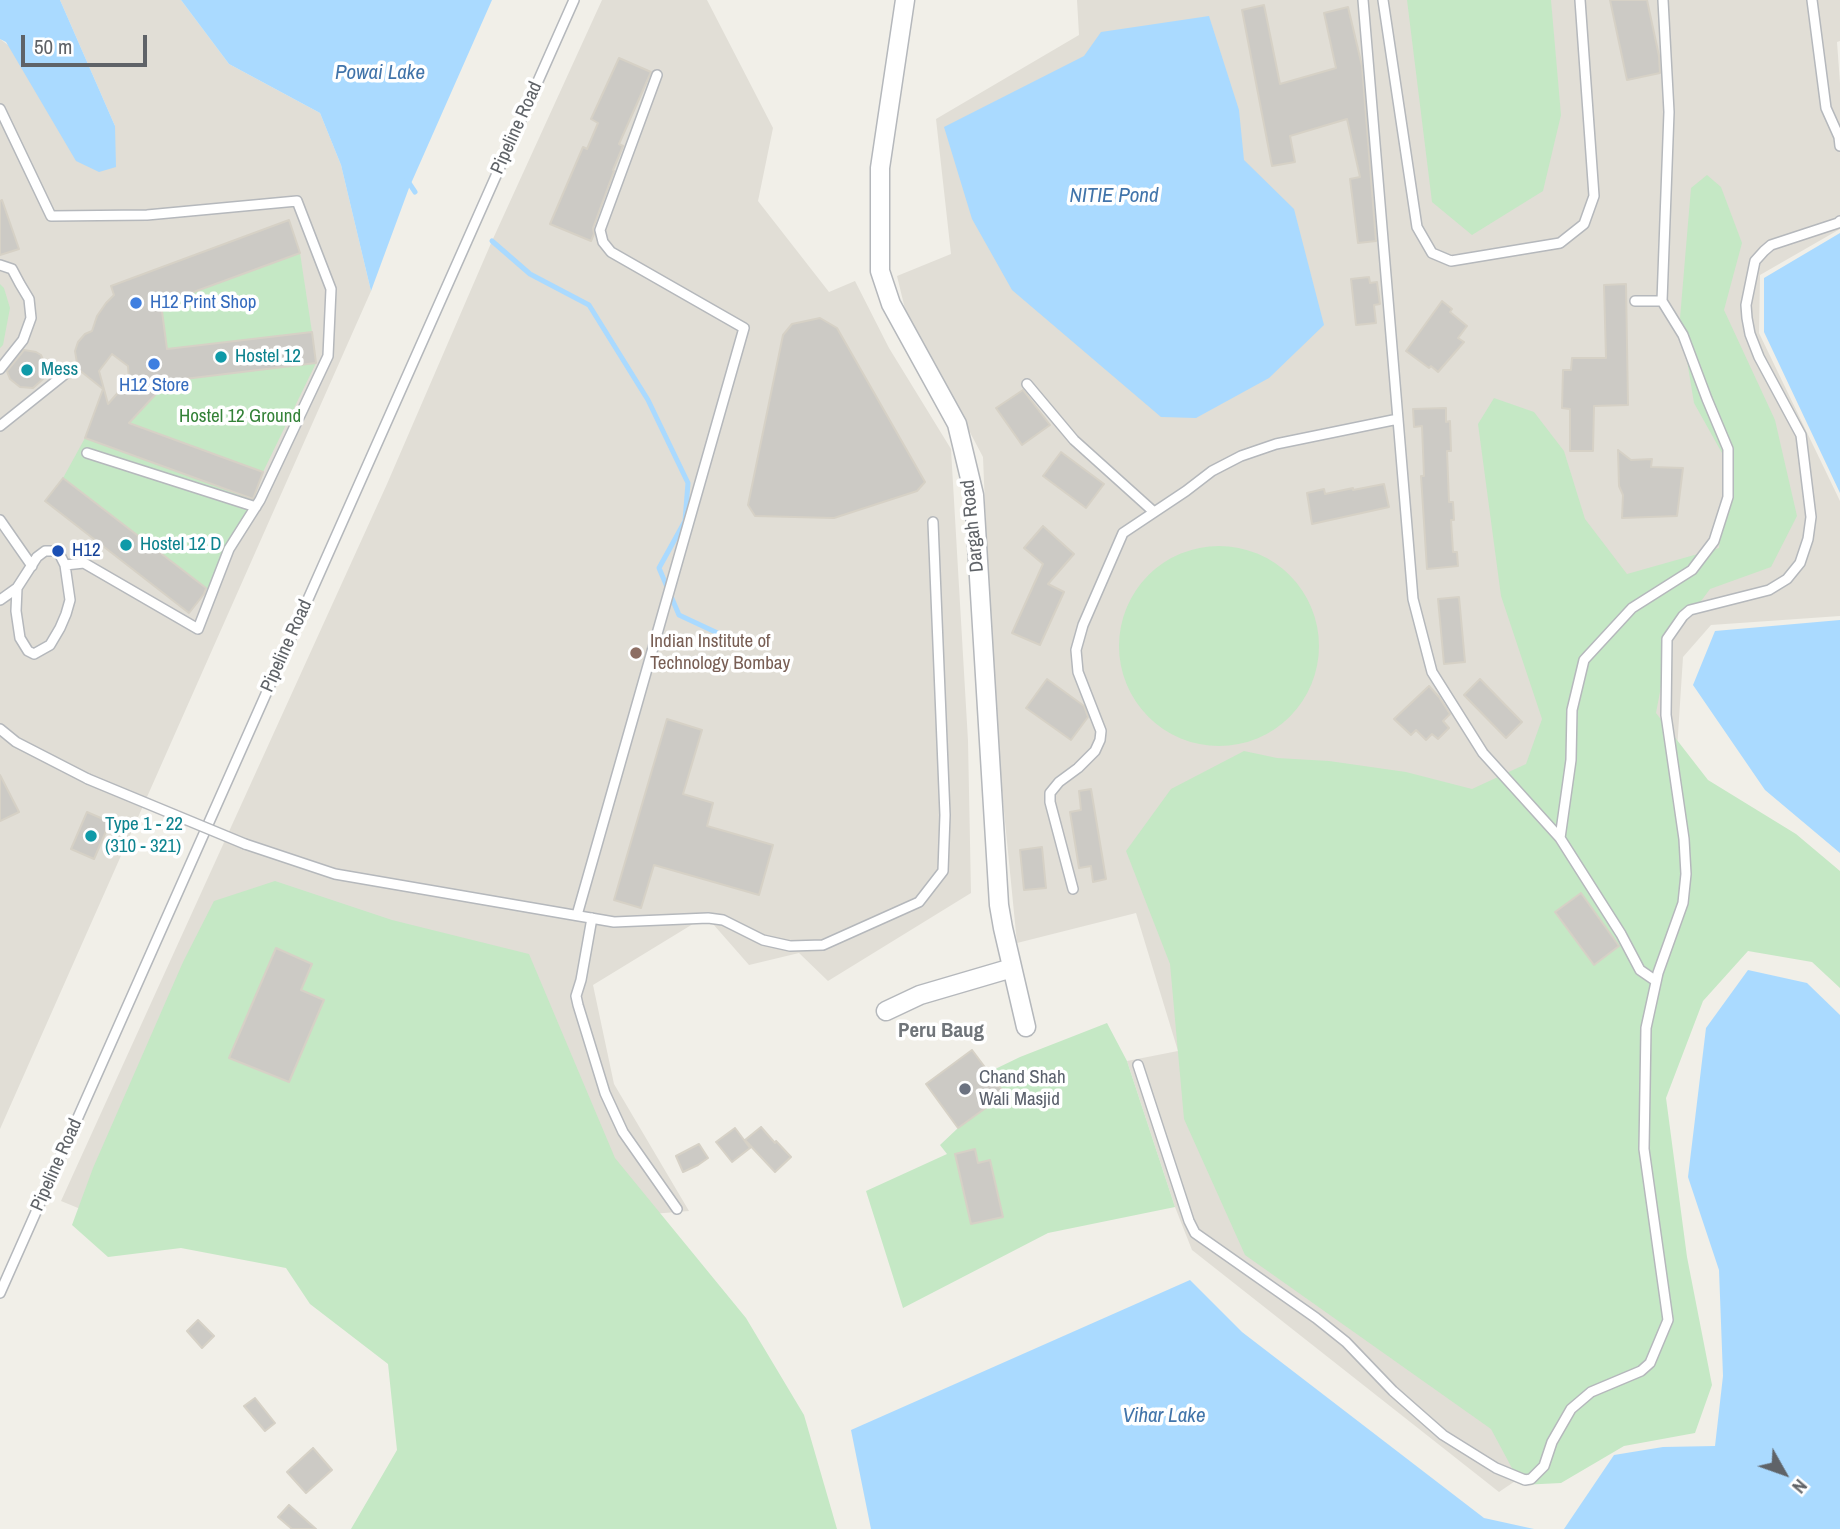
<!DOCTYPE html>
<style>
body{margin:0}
#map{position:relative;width:1840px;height:1529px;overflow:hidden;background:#f1efe8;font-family:"Archivo Narrow",sans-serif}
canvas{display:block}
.north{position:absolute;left:1749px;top:1438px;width:70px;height:70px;-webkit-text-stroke:5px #fff;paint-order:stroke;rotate:130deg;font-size:19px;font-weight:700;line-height:28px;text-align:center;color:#5f6368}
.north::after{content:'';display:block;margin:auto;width:24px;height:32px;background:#5f6368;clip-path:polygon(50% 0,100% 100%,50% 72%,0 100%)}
.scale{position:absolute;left:21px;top:35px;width:126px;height:32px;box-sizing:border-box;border:4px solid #5f6368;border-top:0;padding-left:9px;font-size:21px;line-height:24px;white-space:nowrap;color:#5f6368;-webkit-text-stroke:5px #fff;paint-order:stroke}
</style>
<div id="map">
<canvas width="1840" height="1529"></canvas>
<div class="north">N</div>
<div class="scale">50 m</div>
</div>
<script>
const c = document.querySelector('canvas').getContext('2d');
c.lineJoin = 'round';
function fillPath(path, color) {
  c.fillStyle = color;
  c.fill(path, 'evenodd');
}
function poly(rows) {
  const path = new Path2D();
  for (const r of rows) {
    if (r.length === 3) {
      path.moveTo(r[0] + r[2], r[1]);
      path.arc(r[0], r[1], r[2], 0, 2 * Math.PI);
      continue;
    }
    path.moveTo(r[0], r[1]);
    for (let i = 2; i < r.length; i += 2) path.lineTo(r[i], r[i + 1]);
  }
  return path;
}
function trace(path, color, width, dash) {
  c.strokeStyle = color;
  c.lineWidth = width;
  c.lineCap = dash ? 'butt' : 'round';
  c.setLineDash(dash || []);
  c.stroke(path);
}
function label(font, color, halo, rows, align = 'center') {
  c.font = font + ' "Archivo Narrow",sans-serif';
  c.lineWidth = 7;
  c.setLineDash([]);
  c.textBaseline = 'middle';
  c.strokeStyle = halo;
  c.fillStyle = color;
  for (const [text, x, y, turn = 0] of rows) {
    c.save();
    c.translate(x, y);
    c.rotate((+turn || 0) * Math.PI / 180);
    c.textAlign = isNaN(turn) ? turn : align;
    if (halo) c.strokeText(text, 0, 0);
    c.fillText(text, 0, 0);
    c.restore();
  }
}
fillPath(poly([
 [60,0,181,0,229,64,320,113,341,165,371,291,0,1129,0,39,115,126],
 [602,0,707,0,773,128,758,201,829,292,855,281,889,348,951,449,968,741,971,893,828,981,799,953,749,965,706,916,593,985,614,1084,689,1211,255,1246,161,1242,61,1201,387,484,492,241],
 [1077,0,1840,0,1840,41,1837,42,1840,83,1840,229,1760,275,1759,333,1840,501,1840,616,1711,625,1683,657,1635,1400,1499,1492,1192,1250,1175,1207,1127,1061,1178,1051,1136,913,1017,943,993,700,983,457,905,309,897,276,951,254,936,119,1079,35]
]), '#e1ded6');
fillPath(poly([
 [1407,0,1551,0,1561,115,1543,191,1472,235,1432,202],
 [1707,175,1721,187,1742,243,1724,310,1775,420,1797,516,1771,567,1710,589,1669,644,1656,713,1708,780,1796,834,1840,871,1840,988,1812,962,1748,951,1703,1001,1666,1098,1687,1257,1712,1385,1695,1433,1624,1446,1561,1483,1521,1485,1491,1429,1245,1255,1184,1119,1170,964,1126,851,1171,789,1244,751,1277,758,1329,761,1406,772,1472,789,1526,764,1542,719,1501,596,1478,424,1494,398,1534,412,1564,451,1585,519,1627,574,1719,548,1727,462,1694,403,1680,318,1691,188],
 [300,253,312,332,167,349,161,304],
 [0,284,4,288,10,308,3,345,0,348],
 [316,363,263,472,129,423,168,381],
 [85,438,253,499,208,589,63,478],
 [1219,646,100],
 [275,881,392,920,529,954,615,1158,746,1318,804,1415,837,1529,351,1529,397,1450,388,1364,310,1304,286,1268,181,1248,108,1257,72,1225,93,1168,183,962,214,901],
 [1107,1023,1127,1061,1175,1207,1048,1233,903,1308,866,1191,947,1154,940,1145,958,1128,1004,1094,989,1072,1020,1057]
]), '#c5e8c5');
fillPath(poly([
 [0,0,60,0,115,126,116,167,99,172,76,161,6,42,0,39],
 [181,0,492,0,409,188,371,291,341,165,320,113,229,64],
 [1209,16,1239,110,1244,160,1294,209,1324,325,1269,378,1196,418,1161,417,1012,290,972,219,944,127,1084,56,1101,32],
 [1840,233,1840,493,1764,332,1764,278],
 [1840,620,1840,853,1765,790,1693,685,1715,631],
 [1748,970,1807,983,1840,1015,1840,1529,1564,1529,1614,1455,1663,1447,1715,1446,1723,1376,1719,1270,1688,1177,1706,1028],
 [1190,1280,1242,1332,1484,1518,1534,1529,871,1529,851,1430]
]), '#aadaff');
trace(poly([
 [407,180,415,192],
 [492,241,530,274,589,305,648,400,688,483,685,521,659,568,679,615,739,643]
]), '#aadaff', 5);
const building = poly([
 [1610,0,1647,0,1659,56,1660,73,1627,80,1610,0],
 [1264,5,1280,84,1336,68,1324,13,1348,7,1362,66,1376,241,1358,243,1350,179,1360,177,1347,119,1290,136,1295,162,1272,166,1242,10,1264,5],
 [619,58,651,72,619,144,623,146,613,170,614,171,593,228,594,234,591,241,550,224,583,147,587,149,598,123,591,119,619,58],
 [2,200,19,249,0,255,0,201,2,200],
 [289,220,300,253,161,304,167,349,312,332,316,363,168,381,129,423,263,472,253,499,85,438,103,389,78,369,75,351,78,342,85,334,92,331,97,316,106,303,114,295,111,286,289,220],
 [112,354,128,366,129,380,108,404,99,371,112,354],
 [1369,277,1370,283,1377,282,1380,304,1374,305,1376,323,1356,325,1351,279,1369,277],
 [1626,284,1628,405,1594,406,1593,451,1570,451,1570,409,1562,408,1563,370,1571,370,1572,358,1606,358,1604,285,1626,284],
 [1442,301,1452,309,1450,312,1467,326,1458,338,1464,342,1438,372,1431,366,1429,368,1406,351,1442,301],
 [820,318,837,328,925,482,917,491,834,518,755,516,748,505,783,335,792,324,820,318],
 [24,350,36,352,41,355,46,367,43,379,33,388,20,387,10,379,8,374,7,371,24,350],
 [1023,390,1050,425,1022,445,996,408,1023,390],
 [1446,408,1446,422,1450,421,1451,451,1447,451,1449,502,1453,502,1454,520,1451,520,1453,552,1457,552,1458,566,1427,569,1421,476,1424,476,1422,426,1414,427,1413,409,1446,408],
 [1618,450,1631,460,1652,459,1651,467,1683,468,1677,516,1622,518,1623,495,1619,486,1618,450],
 [1061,452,1104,484,1086,508,1043,476,1061,452],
 [63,478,206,588,204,594,189,613,45,501,63,478],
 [1384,484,1389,507,1312,524,1307,493,1324,489,1325,494,1353,488,1353,490,1384,484],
 [1043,526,1074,554,1048,584,1064,592,1040,645,1012,633,1043,564,1024,548,1043,526],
 [1459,597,1465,662,1444,664,1438,599,1459,597],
 [1047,679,1084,706,1088,717,1071,740,1026,708,1047,679],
 [1480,679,1522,722,1506,738,1464,695,1480,679],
 [1429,686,1439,697,1450,714,1443,721,1449,728,1438,739,1432,734,1426,740,1416,730,1411,735,1394,719,1429,686],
 [667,719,702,730,683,794,713,803,707,826,773,845,759,895,654,865,641,908,614,900,667,719],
 [0,775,19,812,0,821,0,775],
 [1091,789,1106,879,1093,882,1091,866,1079,868,1070,812,1081,810,1079,791,1091,789],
 [87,812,110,822,94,859,71,849,87,812],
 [1042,847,1046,888,1024,890,1020,850,1042,847],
 [1581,893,1619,946,1594,965,1555,912,1581,893],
 [276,948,312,964,301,990,324,1000,289,1082,229,1058,276,948],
 [972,1050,1005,1094,958,1128,926,1084,972,1050],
 [761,1127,775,1143,776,1141,791,1157,775,1172,745,1140,761,1127],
 [735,1128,750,1148,732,1162,716,1142,735,1128],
 [699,1144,708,1158,698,1165,683,1172,676,1156,699,1144],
 [975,1149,978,1163,990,1160,1003,1217,971,1224,955,1154,975,1149],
 [198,1320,214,1336,202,1348,187,1331,198,1320],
 [255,1398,275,1423,265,1431,244,1406,255,1398],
 [313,1448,332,1470,306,1493,287,1472,313,1448],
 [289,1505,316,1529,292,1529,278,1517,289,1505]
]);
fillPath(building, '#cccac5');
trace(building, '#d6d1c6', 2);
const service = poly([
 [1363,0,1413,599,1432,672,1483,753,1560,838,1571,760,1572,710,1584,660,1632,608,1692,570,1714,541,1728,497,1728,449,1707,399,1683,335,1662,301,1669,112,1663,0],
 [1383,0,1417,227,1432,253,1451,261,1560,243,1584,224,1594,196,1580,0],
 [1812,0,1826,108,1839,137,1840,146],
 [0,109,51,216,147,215,297,201,331,289,328,356,260,500,229,549,198,629,84,563,65,565],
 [0,265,12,269,20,284,29,299,31,318,23,340,0,369],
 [1635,301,1662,301],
 [1027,384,1074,440,1154,512],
 [0,426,65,374],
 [87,453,256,507],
 [0,520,32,566],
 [0,600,17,588,37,557,45,551,58,551,65,565,70,600,66,614,60,628,50,645,34,654,28,651,20,638,16,611,17,588],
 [0,729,16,742,88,779],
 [1560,838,1621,934,1640,970,1656,981],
 [245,844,335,874,614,922,708,918,723,920,763,940,790,946,823,945,919,902,943,871,945,815,933,522],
 [1073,889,1050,802,1050,793,1059,782,1078,768,1095,751,1100,740,1101,731,1078,672,1076,650,1083,625,1123,533,1186,491,1212,471,1241,456,1276,444,1398,419],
 [577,915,744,328,611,252,603,242,600,230,657,75],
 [592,918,581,980,576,996,578,1005,605,1093,623,1132,677,1209],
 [1138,1065,1189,1221,1195,1233,1316,1318,1346,1342,1393,1391,1443,1435,1496,1468,1525,1480,1531,1479,1544,1466,1552,1442,1571,1409,1591,1392,1641,1371,1650,1363,1668,1320,1644,1149,1646,1028,1658,973,1683,903,1686,874,1684,839,1666,715,1667,639,1683,616,1690,610,1769,590,1787,579,1800,563,1808,539,1811,517,1801,435,1759,357,1750,334,1747,318,1746,305,1755,261,1764,251,1771,245,1838,223,1840,221],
 [0,1293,574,0]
]);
const minor = poly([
 [905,0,880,168,880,271,891,304,957,424,974,495,999,905,1003,928,1026,1027],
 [886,1011,920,995,1012,968]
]);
trace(service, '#b5b8bc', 12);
trace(minor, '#b5b8bc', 21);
trace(service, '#fff', 9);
trace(minor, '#fff', 18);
const serviceBridge = poly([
 [88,779,245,844]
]);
trace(serviceBridge, '#b5b8bc', 12, []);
trace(serviceBridge, '#fff', 9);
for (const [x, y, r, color] of [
 [136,303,7,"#3f7fe0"],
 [221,357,7,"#0f9aa8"],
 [154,364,7,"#3f7fe0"],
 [27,370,7,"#0f9aa8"],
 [126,545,7,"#0f9aa8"],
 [58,551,7,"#1a4fb4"],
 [636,653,7,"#8d6e63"],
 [91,836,7,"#0f9aa8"],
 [965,1089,7,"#6b7280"]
]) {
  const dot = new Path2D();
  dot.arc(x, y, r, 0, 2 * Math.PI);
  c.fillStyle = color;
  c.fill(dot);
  trace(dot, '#fff', 2.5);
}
label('19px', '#5f6368', '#fff', [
 ["Pipeline Road",517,128,-66],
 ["Dargah Road",973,526,-96],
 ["Pipeline Road",287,646,-66],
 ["Pipeline Road",57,1165,-66]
]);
label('19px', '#366cbe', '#fff', [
 ["H12 Print Shop",150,303],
 ["H12 Store",154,386,"center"]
], 'left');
label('19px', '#0d838f', '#fff', [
 ["Hostel 12",235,357],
 ["Mess",41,370],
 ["Hostel 12 D",140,545],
 ["Type 1 - 22",105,825],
 ["(310 - 321)",105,847]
], 'left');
label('19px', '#348238', '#fff', [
 ["Hostel 12 Ground",240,417]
]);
label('19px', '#164399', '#fff', [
 ["H12",72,551]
], 'left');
label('19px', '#785e54', '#fff', [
 ["Indian Institute of",650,642],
 ["Technology Bombay",650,664]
], 'left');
label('19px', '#5b616d', '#fff', [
 ["Chand Shah",979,1078],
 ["Wali Masjid",979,1100]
], 'left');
label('italic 21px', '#4174aa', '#fff', [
 ["Powai Lake",380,73],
 ["NITIE Pond",1114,196],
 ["Vihar Lake",1164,1416]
]);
label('bold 21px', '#70757a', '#fff', [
 ["Peru Baug",941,1031]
]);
</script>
